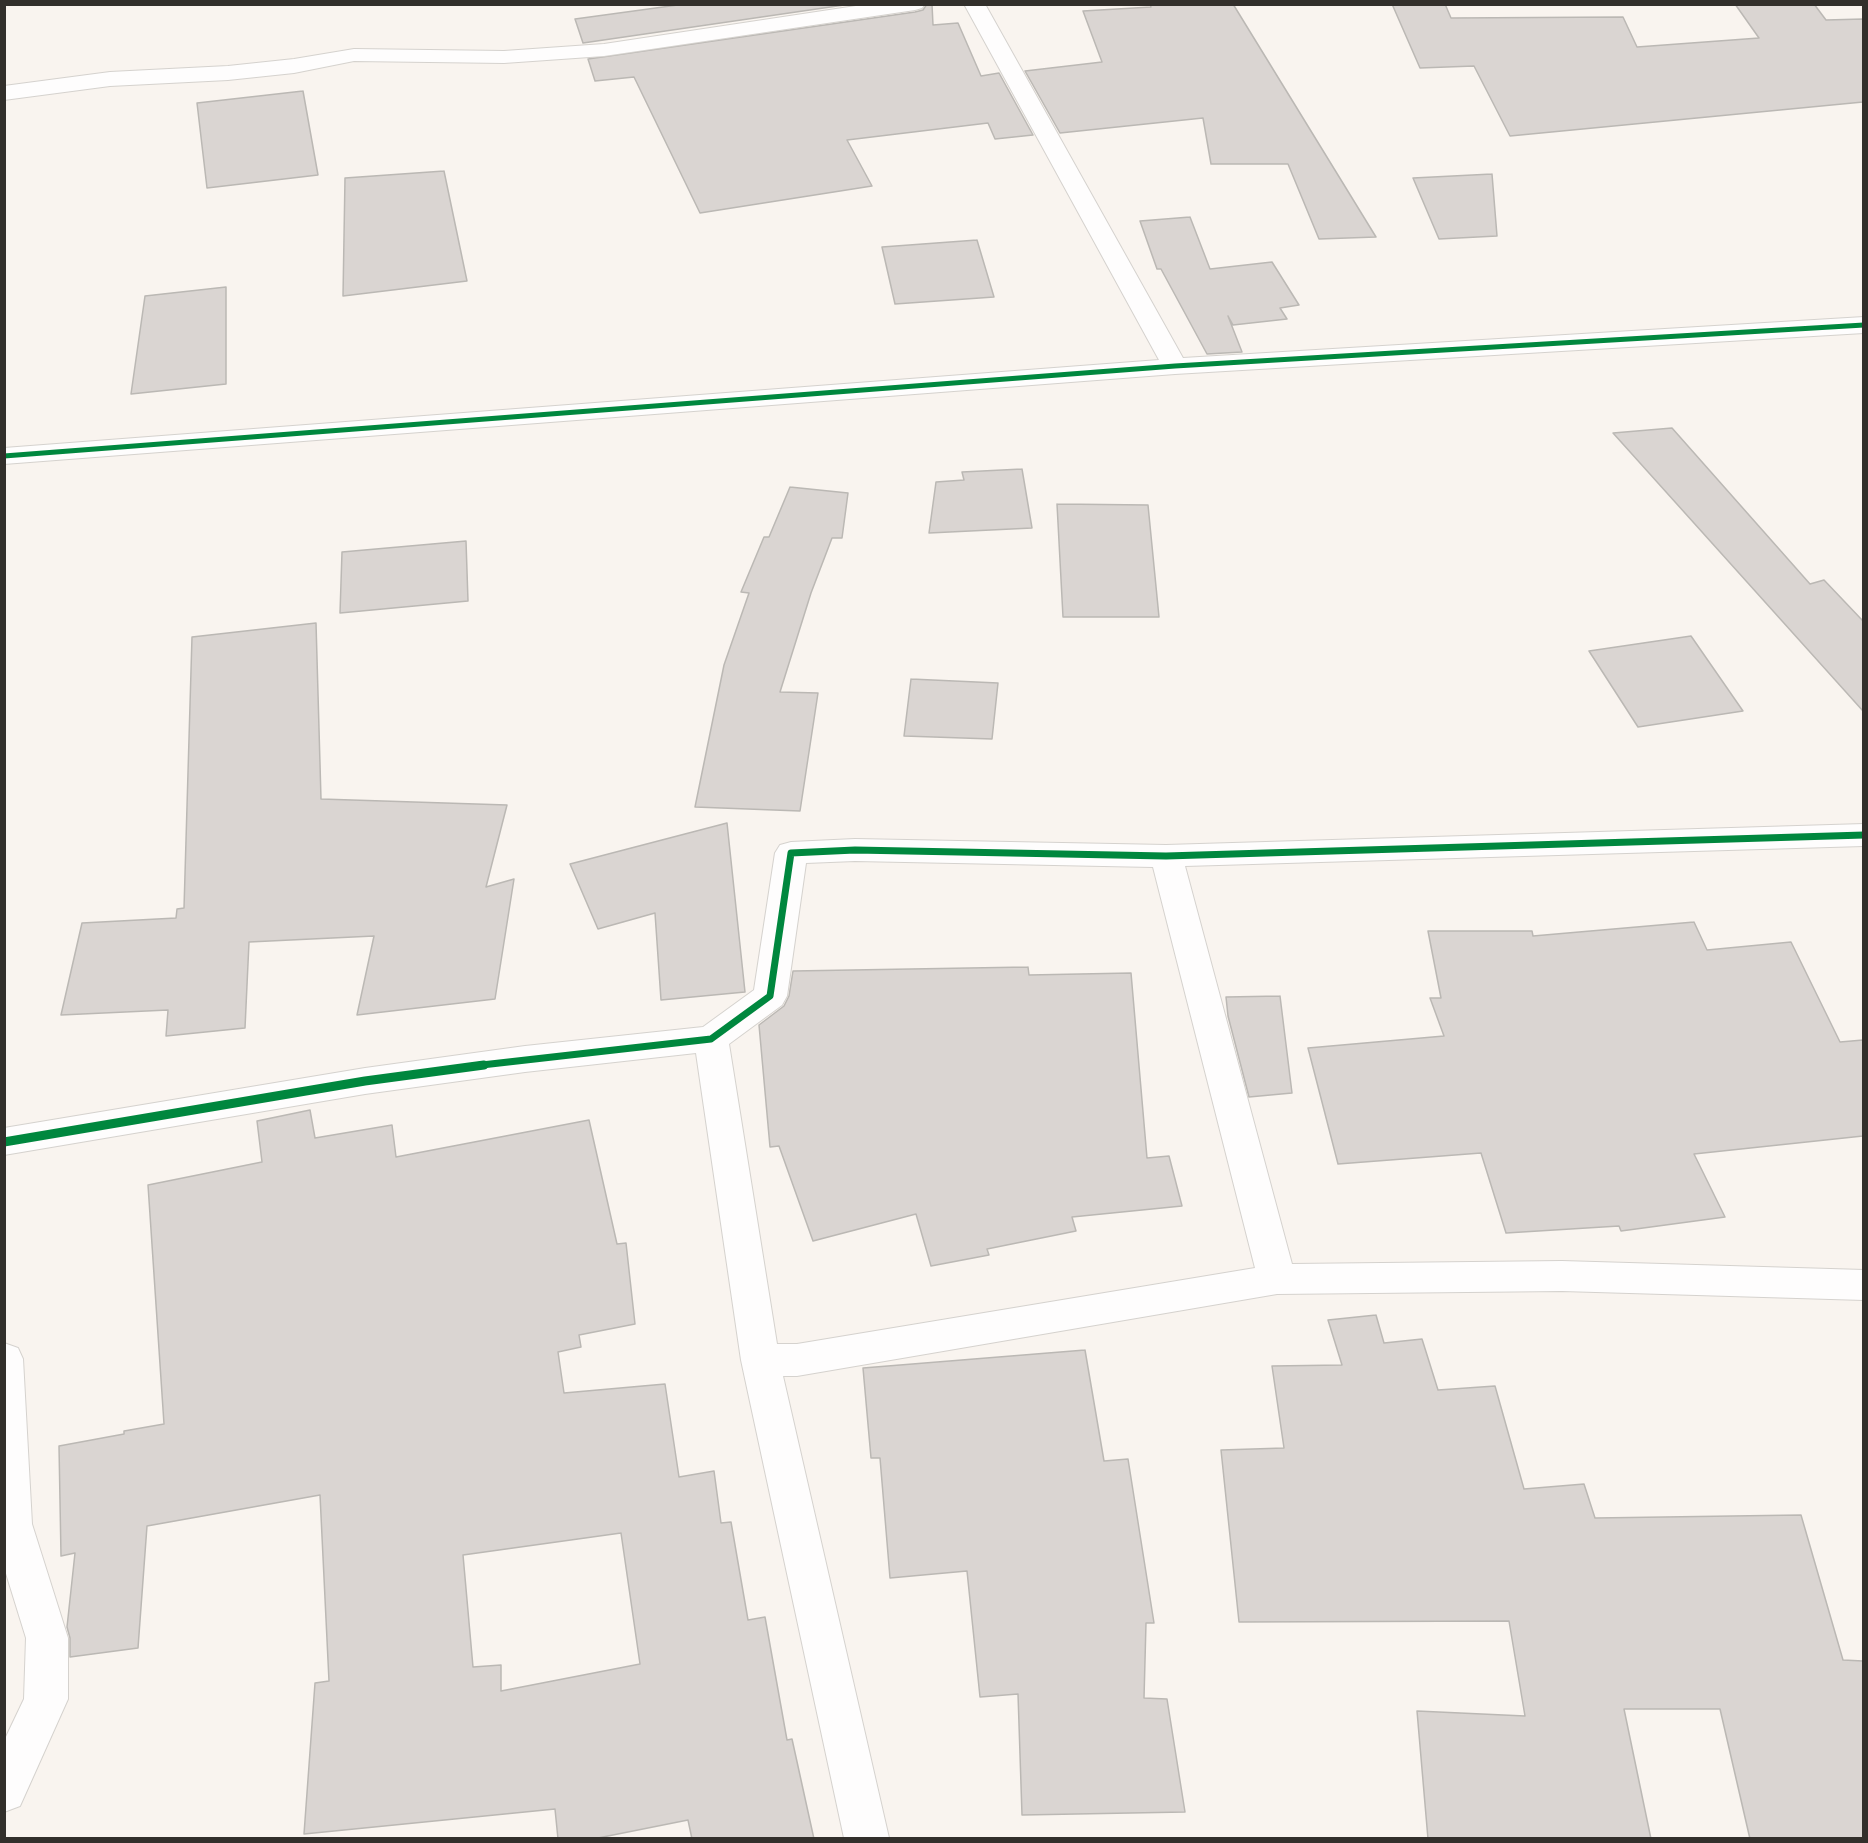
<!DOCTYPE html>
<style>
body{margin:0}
#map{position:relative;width:1868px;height:1843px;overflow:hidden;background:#f9f4ef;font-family:"Sofia Sans Condensed",sans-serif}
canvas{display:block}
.frame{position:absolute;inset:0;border:6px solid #322f2b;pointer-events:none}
</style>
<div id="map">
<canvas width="1868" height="1843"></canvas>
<div class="frame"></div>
</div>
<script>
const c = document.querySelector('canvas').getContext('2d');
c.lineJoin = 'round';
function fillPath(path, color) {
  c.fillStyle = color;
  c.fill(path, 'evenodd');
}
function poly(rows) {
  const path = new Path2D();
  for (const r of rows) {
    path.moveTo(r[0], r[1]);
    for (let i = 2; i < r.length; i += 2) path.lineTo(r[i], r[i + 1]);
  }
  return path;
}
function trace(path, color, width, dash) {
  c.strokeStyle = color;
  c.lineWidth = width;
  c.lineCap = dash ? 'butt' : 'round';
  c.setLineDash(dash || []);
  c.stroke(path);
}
const building = poly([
 [685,4,851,4,583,43,575,19,685,4],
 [927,4,932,4,933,25,958,23,981,76,999,73,1033,135,995,139,988,123,847,140,872,186,700,213,634,77,595,81,588,59,915,12,923,10,927,4],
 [1150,4,1233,4,1376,237,1319,239,1288,164,1211,164,1203,118,1060,133,1025,71,1102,62,1083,11,1151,7,1150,4],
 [1392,4,1445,4,1451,18,1623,17,1637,47,1759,38,1735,4,1814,4,1826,20,1863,19,1863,102,1510,136,1474,66,1420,68,1392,4],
 [303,91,318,175,207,188,197,103,303,91],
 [444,171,467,281,343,296,345,178,444,171],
 [1492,174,1497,236,1439,239,1413,178,1492,174],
 [1190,217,1210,269,1272,262,1299,305,1280,308,1287,319,1233,325,1228,316,1242,352,1207,354,1161,269,1157,269,1140,221,1190,217],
 [977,240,994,297,895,304,882,247,977,240],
 [226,287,226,384,131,394,145,296,226,287],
 [1672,428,1810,584,1824,580,1863,621,1863,711,1613,433,1672,428],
 [1022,469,1032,528,929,533,936,482,964,480,962,472,1022,469],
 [790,487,848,493,842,538,832,538,811,593,780,692,818,693,800,811,695,807,724,665,749,593,741,592,764,537,769,537,790,487],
 [1057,504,1148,505,1159,617,1063,617,1057,504],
 [466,541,468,601,340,613,342,552,466,541],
 [316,623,321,799,507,805,486,887,514,879,495,999,357,1015,374,936,249,942,245,1028,166,1036,168,1010,61,1015,82,923,176,918,177,909,184,908,192,637,316,623],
 [1691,636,1743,711,1638,727,1589,651,1691,636],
 [911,679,998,683,992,739,904,736,911,679],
 [727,823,745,992,661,1000,655,913,598,929,570,864,727,823],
 [1694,922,1707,950,1791,942,1840,1042,1863,1040,1863,1136,1694,1154,1725,1217,1621,1231,1619,1226,1506,1233,1481,1153,1338,1164,1308,1048,1444,1036,1430,998,1441,998,1428,931,1532,931,1533,936,1694,922],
 [1028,967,1029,975,1131,973,1147,1158,1169,1156,1182,1206,1072,1217,1076,1231,987,1249,989,1255,931,1266,916,1214,813,1241,779,1146,770,1147,759,1025,784,1006,789,996,793,971,1028,967],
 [1280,996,1292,1093,1249,1097,1228,1016,1226,997,1280,996],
 [310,1110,315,1138,392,1125,396,1157,589,1120,617,1244,626,1243,635,1324,579,1335,581,1347,558,1352,564,1393,665,1384,679,1477,714,1471,721,1523,731,1522,748,1620,765,1617,787,1740,792,1739,814,1839,692,1839,688,1820,593,1839,558,1839,555,1809,304,1834,315,1683,329,1681,320,1495,147,1526,138,1648,70,1657,70,1638,67,1627,75,1553,61,1556,59,1446,124,1434,124,1431,164,1424,148,1185,262,1162,257,1121,310,1110],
 [621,1533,640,1664,501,1691,501,1665,473,1667,463,1555,621,1533],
 [1376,1315,1384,1343,1422,1339,1438,1390,1495,1386,1524,1489,1584,1484,1595,1518,1801,1515,1843,1660,1863,1661,1863,1839,1750,1839,1720,1709,1624,1709,1651,1839,1428,1839,1417,1711,1525,1716,1509,1621,1239,1622,1221,1450,1284,1448,1272,1366,1342,1365,1328,1320,1376,1315],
 [1085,1350,1104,1461,1128,1459,1154,1623,1146,1623,1144,1698,1167,1699,1185,1812,1022,1815,1018,1694,980,1697,967,1571,890,1578,880,1458,871,1458,863,1368,1085,1350]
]);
fillPath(building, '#dad5d2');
trace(building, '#bbb8b4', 1.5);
const minor = poly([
 [869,4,925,4,922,8,915,10,604,56,504,63,354,61,294,73,228,80,110,86,4,100,4,86,110,72,228,66,294,59,354,49,504,51,604,44,869,4],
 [964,4,985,4,1183,358,1864,317,1864,333,1175,374,4,464,4,448,1159,360,964,4],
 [1864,824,1864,846,1185,866,1292,1264,1562,1261,1864,1270,1864,1300,1562,1291,1277,1294,797,1376,783,1376,889,1838,844,1838,741,1360,696,1053,525,1072,365,1094,4,1155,4,1128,365,1068,525,1046,703,1027,754,990,775,853,780,845,791,842,855,839,1166,845,1864,824],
 [855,861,1153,867,1255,1268,797,1344,777,1344,729,1044,782,1005,787,996,806,863,855,861],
 [4,1343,18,1348,23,1359,32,1524,68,1638,68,1699,20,1806,4,1812,4,1741,24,1699,26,1638,4,1567,4,1343]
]);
trace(minor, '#d5d2ce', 2);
fillPath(minor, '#fefdfd');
trace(poly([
 [4,456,1175,366,1864,325]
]), '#00873e', 5);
trace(poly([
 [473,1066,711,1039,770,996,791,853,855,850,1166,856,1864,835]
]), '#00873e', 7);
trace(poly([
 [4,1142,365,1081,484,1065]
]), '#00873e', 9);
</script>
